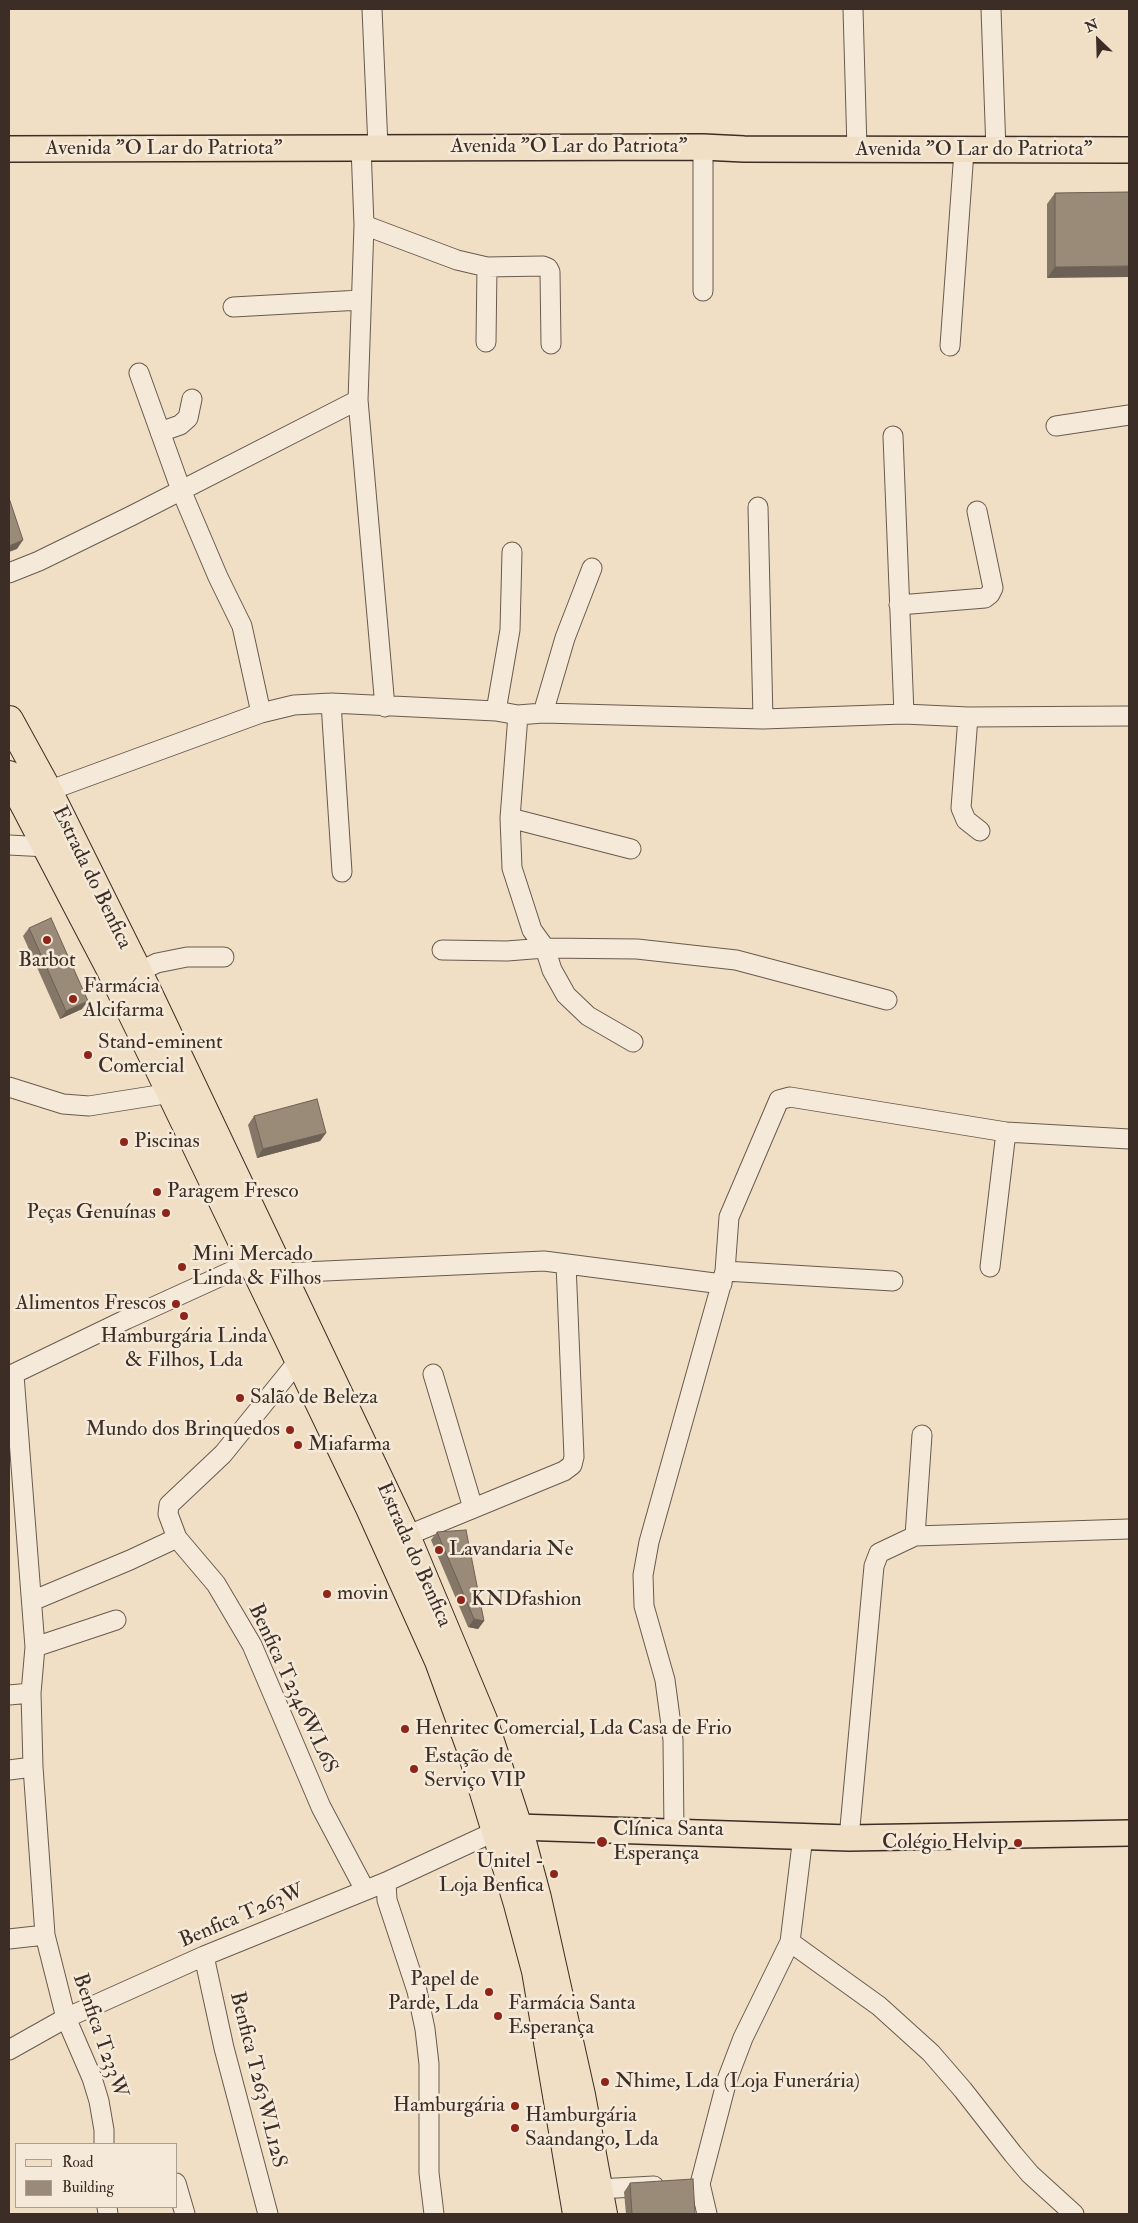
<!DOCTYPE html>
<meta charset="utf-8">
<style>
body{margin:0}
#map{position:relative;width:1138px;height:2223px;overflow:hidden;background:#f0dfc4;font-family:"IM FELL Double Pica",serif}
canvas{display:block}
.frame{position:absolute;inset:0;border:10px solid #3c2e26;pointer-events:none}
.legend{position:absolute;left:15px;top:2143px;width:162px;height:65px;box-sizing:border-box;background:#f5ead9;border:1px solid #ab9f91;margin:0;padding:6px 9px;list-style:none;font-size:15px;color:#3c2e26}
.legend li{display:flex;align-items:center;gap:10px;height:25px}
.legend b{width:25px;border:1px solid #ab9f91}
.north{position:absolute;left:1073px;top:15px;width:50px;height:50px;-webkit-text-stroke:4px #f5ead9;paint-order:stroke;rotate:336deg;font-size:14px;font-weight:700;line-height:20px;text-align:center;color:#3c2e26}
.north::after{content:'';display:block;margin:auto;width:18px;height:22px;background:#3c2e26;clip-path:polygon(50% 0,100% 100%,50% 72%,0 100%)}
</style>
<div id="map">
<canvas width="1138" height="2223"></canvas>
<div class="frame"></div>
<ul class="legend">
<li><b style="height:6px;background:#f0dfc4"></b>Road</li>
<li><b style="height:14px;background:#9a8a78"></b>Building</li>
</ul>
<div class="north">N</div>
</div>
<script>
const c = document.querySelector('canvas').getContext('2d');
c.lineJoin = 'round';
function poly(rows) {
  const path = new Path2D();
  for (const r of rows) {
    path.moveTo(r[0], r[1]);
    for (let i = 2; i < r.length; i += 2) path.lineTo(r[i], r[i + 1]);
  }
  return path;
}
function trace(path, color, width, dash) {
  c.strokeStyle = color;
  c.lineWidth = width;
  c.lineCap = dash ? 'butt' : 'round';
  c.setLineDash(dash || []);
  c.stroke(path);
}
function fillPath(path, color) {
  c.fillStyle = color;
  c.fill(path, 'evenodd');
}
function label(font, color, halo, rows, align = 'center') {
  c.font = font + ' "IM FELL Double Pica",serif';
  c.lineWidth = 5;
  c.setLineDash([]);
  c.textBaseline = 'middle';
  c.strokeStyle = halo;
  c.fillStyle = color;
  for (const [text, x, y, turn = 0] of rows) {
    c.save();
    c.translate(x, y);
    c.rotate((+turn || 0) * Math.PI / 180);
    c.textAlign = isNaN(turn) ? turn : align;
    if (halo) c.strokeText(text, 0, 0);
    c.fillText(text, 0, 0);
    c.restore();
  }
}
const minor = poly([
 [372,9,378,147],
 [853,9,857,149],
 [991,9,996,151],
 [361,147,364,225,358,400,385,707],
 [364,225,457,260,487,267,543,266,548,268,550,272,551,344],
 [703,291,703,147],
 [233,307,361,300],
 [486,342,487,267],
 [950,346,964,151],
 [139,373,181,490,218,577,242,626,261,713],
 [1056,426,1129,415],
 [160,432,180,425,188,418,192,399],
 [893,436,904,714],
 [758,507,763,719],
 [9,573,39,561,131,516,358,400],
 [899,605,985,598,990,594,993,588,977,511],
 [331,703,342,872],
 [496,711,510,630,512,552],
 [543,713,565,638,592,568],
 [518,715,510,818,512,868,532,930,545,948,552,970,566,995,588,1016,633,1042],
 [968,717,961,808,966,820,980,831],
 [48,791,261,713,294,705,331,703,496,711,518,715,543,713,763,719,904,714,968,717,1129,716],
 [510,818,631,849],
 [9,845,47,847],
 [442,950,507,951,545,948,637,949,736,960,887,1000],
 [138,972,157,963,187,957,224,957],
 [9,1087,63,1104,89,1106,171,1093],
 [990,1267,1006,1132],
 [725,1271,893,1281],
 [281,1273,544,1261,722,1284],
 [299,1360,223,1454,169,1505,168,1514,177,1538,216,1584,252,1645,321,1807,365,1890],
 [433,1374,473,1508],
 [14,1375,35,1647,31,1693,33,1767,45,1935,66,2018,92,2078,99,2101,104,2130,104,2144],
 [9,1376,127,1319,252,1262],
 [406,1536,564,1471,572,1465,574,1457,566,1264],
 [915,1536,922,1435],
 [32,1601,130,1560,177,1538],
 [35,1647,116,1620],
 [9,1695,31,1693],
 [9,1770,33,1767],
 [674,1832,673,1740,665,1680,644,1606,643,1575,649,1542,725,1271,729,1217,779,1100,790,1097,1006,1132,1129,1139],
 [849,1838,874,1566,879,1553,915,1536,1129,1529],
 [386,1882,387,1900,417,1991,425,2029,429,2064,429,2173,434,2214],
 [9,1939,45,1935],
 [790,1942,879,2006,931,2053,963,2090,1013,2154,1030,2174,1074,2214],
 [204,1956,224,2048,268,2214],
 [9,2050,66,2018,204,1956,386,1882,496,1831],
 [176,2183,185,2214],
 [598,2189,654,2186],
 [107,2207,108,2214],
 [707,2214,700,2184,727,2080,743,2038,790,1942,803,1836]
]);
const major = poly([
 [9,149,703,147,744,149,1129,150],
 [518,1827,849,1838,1129,1833]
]);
const highway = poly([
 [9,720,48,791,138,972,406,1536,483,1720,518,1827,537,1898,581,2095,603,2214],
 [9,775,111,970,171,1093,370,1508,439,1661,470,1746,518,1904,536,1971,577,2214]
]);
trace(minor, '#695a4e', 21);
trace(major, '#3c2e26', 28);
trace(highway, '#3c2e26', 30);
trace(minor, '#f5ead9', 19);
trace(major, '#f0dfc4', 25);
trace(highway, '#f0dfc4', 28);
fillPath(poly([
 [1129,192,1047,278,1047,204,1055,193],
 [29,928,82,1009,60,1019,23,936],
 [254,1116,326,1133,320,1141,257,1158,248,1125],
 [437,1532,484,1621,478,1629,468,1627,431,1540],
 [630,2183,695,2214,626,2214,624,2192]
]), '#847767');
fillPath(poly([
 [1129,266,1129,277,1047,278,1055,267],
 [23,540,17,549,9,552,9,546],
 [88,1001,82,1009,60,1019,66,1011],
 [326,1133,320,1141,257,1158,263,1149],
 [474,1619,484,1621,478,1629,468,1627]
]), '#6c6154');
const building = poly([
 [1129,192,1129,266,1055,267,1055,193,1129,192],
 [9,498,23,540,9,546,9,498],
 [51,918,88,1001,66,1011,29,928,51,918],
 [317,1099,326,1133,263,1149,254,1116,317,1099],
 [466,1530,484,1621,474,1619,437,1532,466,1530],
 [693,2179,695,2214,632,2214,630,2183,693,2179]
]);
fillPath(building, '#9a8a78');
trace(building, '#6c6154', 1);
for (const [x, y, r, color] of [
 [47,940,5,"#8f2418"],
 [73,999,5,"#8f2418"],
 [88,1055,5,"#8f2418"],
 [124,1142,5,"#8f2418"],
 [157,1192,5,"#8f2418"],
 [166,1213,5,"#8f2418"],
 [182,1267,5,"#8f2418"],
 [176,1304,5,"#8f2418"],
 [184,1316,5,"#8f2418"],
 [240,1398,5,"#8f2418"],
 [290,1430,5,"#8f2418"],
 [298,1445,5,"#8f2418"],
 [439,1550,5,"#8f2418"],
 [327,1594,5,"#8f2418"],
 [461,1600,5,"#8f2418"],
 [405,1729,5,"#8f2418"],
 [414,1769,5,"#8f2418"],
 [602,1842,6,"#8f2418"],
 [1018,1843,5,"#8f2418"],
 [554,1874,5,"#8f2418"],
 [489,1992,5,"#8f2418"],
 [498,2016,5,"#8f2418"],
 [605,2082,5,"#8f2418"],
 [515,2106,5,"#8f2418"],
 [515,2128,5,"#8f2418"]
]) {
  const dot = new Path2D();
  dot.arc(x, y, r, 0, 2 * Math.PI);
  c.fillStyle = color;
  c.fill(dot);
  trace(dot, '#f5ead9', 2);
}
label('21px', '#3c2e26', '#f5ead9', [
 ["Avenida \"O Lar do Patriota\"",569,147],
 ["Avenida \"O Lar do Patriota\"",164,149],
 ["Avenida \"O Lar do Patriota\"",974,150],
 ["Estrada do Benfica",91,878,64],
 ["Estrada do Benfica",413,1555,66],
 ["Benfica T2346W.L6S",292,1689,65],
 ["Benfica T263W",242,1917,-23],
 ["Benfica T233W",99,2036,71],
 ["Benfica T263W.L12S",257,2080,76]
]);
label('21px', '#3c2e26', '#f5ead9', [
 ["Barbot",47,961,"center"],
 ["Farmácia",83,987],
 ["Alcifarma",83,1011],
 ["Stand-eminent",98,1043],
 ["Comercial",98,1067],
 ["Piscinas",134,1142],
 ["Paragem Fresco",167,1192],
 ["Peças Genuínas",156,1213,"right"],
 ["Mini Mercado",192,1255],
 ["Linda & Filhos",192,1279],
 ["Alimentos Frescos",166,1304,"right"],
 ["Hamburgária Linda",184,1337,"center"],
 ["& Filhos, Lda",184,1361,"center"],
 ["Salão de Beleza",250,1398],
 ["Mundo dos Brinquedos",280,1430,"right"],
 ["Miafarma",308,1445],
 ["Lavandaria Ne",449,1550],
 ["movin",337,1594],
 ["KNDfashion",471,1600],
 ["Henritec Comercial, Lda Casa de Frio",415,1729],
 ["Estação de",424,1757],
 ["Serviço VIP",424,1781],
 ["Clínica Santa",613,1830],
 ["Esperança",613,1854],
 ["Colégio Helvip",1008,1843,"right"],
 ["Unitel -",544,1862,"right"],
 ["Loja Benfica",544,1886,"right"],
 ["Papel de",479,1980,"right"],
 ["Parde, Lda",479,2004,"right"],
 ["Farmácia Santa",508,2004],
 ["Esperança",508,2028],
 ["Nhime, Lda (Loja Funerária)",615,2082],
 ["Hamburgária",505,2106,"right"],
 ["Hamburgária",525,2116],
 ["Saandango, Lda",525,2140]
], 'left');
</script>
